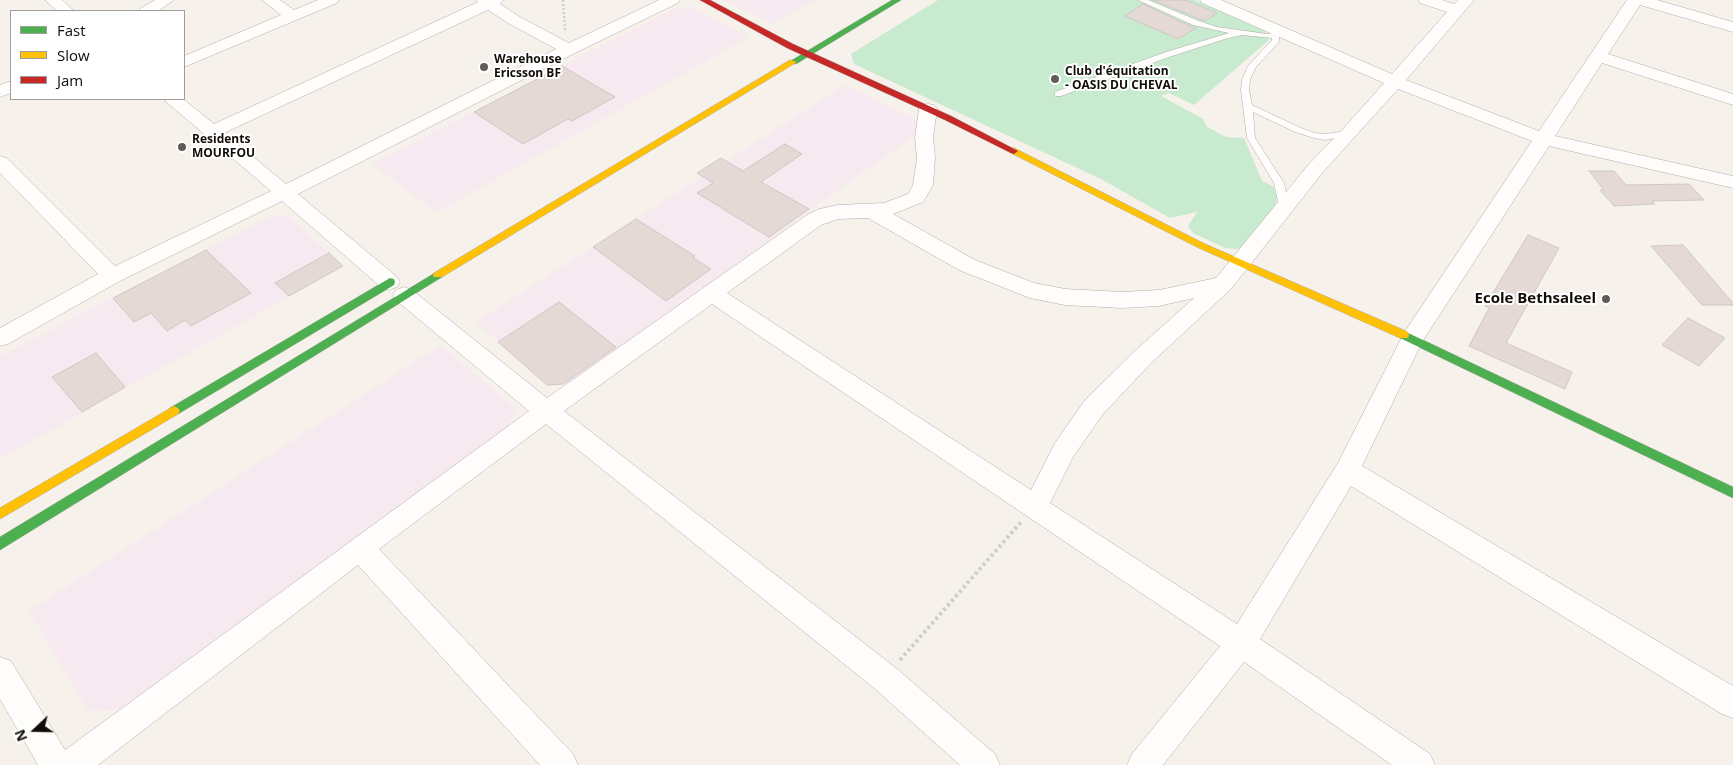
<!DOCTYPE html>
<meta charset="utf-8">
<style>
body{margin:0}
#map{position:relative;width:1733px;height:765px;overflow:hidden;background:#f7f1eb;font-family:"Open Sans",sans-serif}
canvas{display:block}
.legend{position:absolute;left:10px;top:10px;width:175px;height:90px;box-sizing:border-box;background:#fff;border:1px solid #9f9e9c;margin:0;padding:6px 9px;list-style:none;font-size:15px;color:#100c07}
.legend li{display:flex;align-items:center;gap:10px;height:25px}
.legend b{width:25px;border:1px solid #9f9e9c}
.north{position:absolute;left:10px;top:705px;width:50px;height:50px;-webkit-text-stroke:4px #fff;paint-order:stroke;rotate:249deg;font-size:14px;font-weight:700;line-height:20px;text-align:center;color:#100c07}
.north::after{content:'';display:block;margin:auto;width:18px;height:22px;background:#100c07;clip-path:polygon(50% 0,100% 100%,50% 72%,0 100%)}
</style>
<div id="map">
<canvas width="1733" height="765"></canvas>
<ul class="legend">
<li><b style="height:6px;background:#4caf50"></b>Fast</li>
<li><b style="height:6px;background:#ffc107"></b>Slow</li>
<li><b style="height:6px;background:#c62828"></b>Jam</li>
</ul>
<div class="north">N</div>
</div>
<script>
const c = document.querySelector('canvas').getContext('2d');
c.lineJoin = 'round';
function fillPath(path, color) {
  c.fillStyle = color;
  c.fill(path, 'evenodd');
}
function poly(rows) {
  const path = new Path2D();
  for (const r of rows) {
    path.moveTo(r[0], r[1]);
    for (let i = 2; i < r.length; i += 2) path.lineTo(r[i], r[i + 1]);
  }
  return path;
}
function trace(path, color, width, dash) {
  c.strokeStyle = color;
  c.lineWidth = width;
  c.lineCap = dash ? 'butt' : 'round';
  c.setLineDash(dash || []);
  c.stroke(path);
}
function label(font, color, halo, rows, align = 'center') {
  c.font = font + ' "Open Sans",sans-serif';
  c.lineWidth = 4;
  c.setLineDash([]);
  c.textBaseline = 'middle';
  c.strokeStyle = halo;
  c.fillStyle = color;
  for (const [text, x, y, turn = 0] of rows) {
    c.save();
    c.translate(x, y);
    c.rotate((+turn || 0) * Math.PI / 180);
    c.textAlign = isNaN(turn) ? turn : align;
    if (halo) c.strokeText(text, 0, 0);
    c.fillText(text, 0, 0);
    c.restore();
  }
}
fillPath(poly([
 [722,0,815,0,772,24],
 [690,7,749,37,437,212,372,164,675,8],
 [845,85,918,120,922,130,569,384,547,385,476,322],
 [287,215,343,266,0,459,0,356,271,216],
 [441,345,516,409,509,427,119,710,88,711,29,611]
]), '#f6eaf0');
fillPath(poly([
 [938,0,1195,0,1265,31,1269,40,1194,105,1169,93,1161,96,1203,119,1207,127,1226,137,1244,138,1262,181,1273,186,1277,195,1275,211,1247,245,1237,249,1225,248,1193,233,1188,226,1197,212,1170,218,1101,179,854,64,851,54]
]), '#c8eace');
const building = poly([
 [1153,0,1186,0,1217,13,1205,21,1153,0],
 [1143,4,1192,27,1196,28,1178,39,1125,16,1143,4],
 [562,66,615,97,572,121,568,119,523,144,474,112,562,66],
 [785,144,802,154,761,182,809,209,769,237,697,193,713,183,697,173,721,158,743,171,785,144],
 [1589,171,1614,171,1626,185,1689,184,1704,200,1652,201,1655,204,1614,206,1600,190,1604,190,1589,171],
 [636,219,695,256,693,258,711,269,666,301,593,247,636,219],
 [1528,235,1559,248,1506,343,1572,372,1565,389,1469,346,1489,308,1485,306,1528,235],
 [1683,245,1733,303,1733,305,1702,305,1651,246,1683,245],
 [206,250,251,293,191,326,185,320,167,331,151,313,134,322,113,298,206,250],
 [329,253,343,266,289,296,275,283,329,253],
 [559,302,616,347,563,384,547,385,498,342,559,302],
 [1688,318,1725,338,1699,366,1662,345,1688,318],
 [96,353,125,387,82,412,52,377,96,353]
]);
fillPath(building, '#e5d9d6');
trace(building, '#cec7c4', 1);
const lane = poly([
 [1138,0,1148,0,1199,21,1217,27,1267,34,1284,32,1284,36,1279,37,1279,42,1256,67,1250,80,1249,90,1252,105,1301,128,1315,133,1325,134,1354,130,1354,134,1325,140,1314,138,1295,132,1253,112,1255,138,1284,183,1289,206,1287,208,1281,208,1279,206,1274,183,1247,138,1241,90,1242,80,1248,66,1272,40,1272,38,1242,35,1228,38,1172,56,1061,96,1055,96,1055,92,1166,52,1229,33,1193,25,1138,0]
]);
const street = poly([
 [45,0,62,0,74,11,57,11,45,0],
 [155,0,174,0,158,11,139,11,141,8,155,0],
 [262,0,280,0,294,10,318,0,339,0,337,3,184,67,184,56,281,15,262,0],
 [476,0,504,0,500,4,520,17,569,43,659,0,680,0,678,3,575,53,298,194,397,277,400,282,397,287,389,290,381,287,282,201,120,281,8,344,0,346,0,328,98,274,0,173,0,156,7,158,115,266,271,191,163,99,183,99,214,124,478,2,476,0],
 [488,10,508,23,556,49,286,184,224,133,488,10],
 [1200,0,1221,0,1392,74,1447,12,1420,3,1418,0,1442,0,1454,4,1458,0,1474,0,1406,80,1539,131,1627,0,1657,0,1733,22,1733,32,1640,5,1608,54,1733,94,1733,105,1602,63,1555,136,1733,176,1733,188,1549,146,1422,342,1362,466,1733,686,1733,718,1722,714,1351,486,1260,639,1430,754,1435,765,1392,765,1244,662,1163,765,1127,765,1132,754,1220,646,712,304,564,411,896,668,995,754,1000,765,960,765,874,688,546,424,379,549,573,754,578,765,540,765,358,565,98,765,38,765,0,699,0,657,11,661,65,750,529,411,396,300,393,295,396,290,404,287,412,290,547,398,807,215,819,209,838,205,884,203,908,194,913,185,917,158,915,138,919,109,922,105,928,104,934,105,937,109,933,138,935,158,933,185,923,202,893,214,975,260,1034,283,1065,289,1122,292,1159,290,1216,278,1309,164,1344,128,1384,83,1202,3,1200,0],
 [1398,89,1532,141,1404,333,1338,463,1237,624,1050,503,1073,457,1103,414,1152,362,1231,289,1323,172,1398,89],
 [868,218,959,270,1030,298,1065,305,1122,308,1159,306,1194,298,1136,350,1085,400,1055,443,1031,490,727,293,821,225,838,219,868,218],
 [11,81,11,93,0,97,0,85,11,81]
]);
const fast = poly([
 [892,0,901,0,796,64,789,62,892,0],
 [438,271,443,275,442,277,0,550,0,537,438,271],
 [390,278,394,279,395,282,394,285,178,414,170,414,168,411,170,408,390,278],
 [1404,331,1733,487,1733,498,1400,338,1399,335,1404,331]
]);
const slow = poly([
 [790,60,797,62,442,277,434,277,433,275,434,273,790,60],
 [1014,148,1205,244,1408,332,1409,335,1408,338,1400,338,1199,248,1011,153,1010,151,1014,148],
 [174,406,178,408,180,411,178,414,0,519,0,508,174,406]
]);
const jam = poly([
 [700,0,710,0,793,44,951,116,1018,151,1014,154,1011,153,945,120,787,48,700,0]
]);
trace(lane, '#b1aca6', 1);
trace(street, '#b1aca6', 1);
trace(fast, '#b1aca6', 1);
trace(slow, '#b1aca6', 1);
trace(jam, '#b1aca6', 1);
trace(poly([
 [563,0,565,30]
]), '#d0cecc', 2.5, [2, 2]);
trace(poly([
 [900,660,1021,522]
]), '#d0cecc', 4, [3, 3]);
fillPath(lane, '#fefdfc');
fillPath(street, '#fefdfc');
fillPath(fast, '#4caf50');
fillPath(slow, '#ffc107');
fillPath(jam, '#c62828');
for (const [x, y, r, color] of [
 [484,67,5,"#615c57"],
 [1055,79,5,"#615c57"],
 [182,147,5,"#615c57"],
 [1606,299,5,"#615c57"]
]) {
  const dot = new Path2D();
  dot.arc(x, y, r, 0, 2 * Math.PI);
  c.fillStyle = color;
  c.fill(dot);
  trace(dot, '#fff', 2);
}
label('bold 12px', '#100c07', '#fff', [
 ["Warehouse",494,60],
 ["Ericsson BF",494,74],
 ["Club d'équitation",1065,72],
 ["- OASIS DU CHEVAL",1065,86],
 ["Residents",192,140],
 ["MOURFOU",192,154]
], 'left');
label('bold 15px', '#100c07', '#fff', [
 ["Ecole Bethsaleel",1596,299]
], 'right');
</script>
